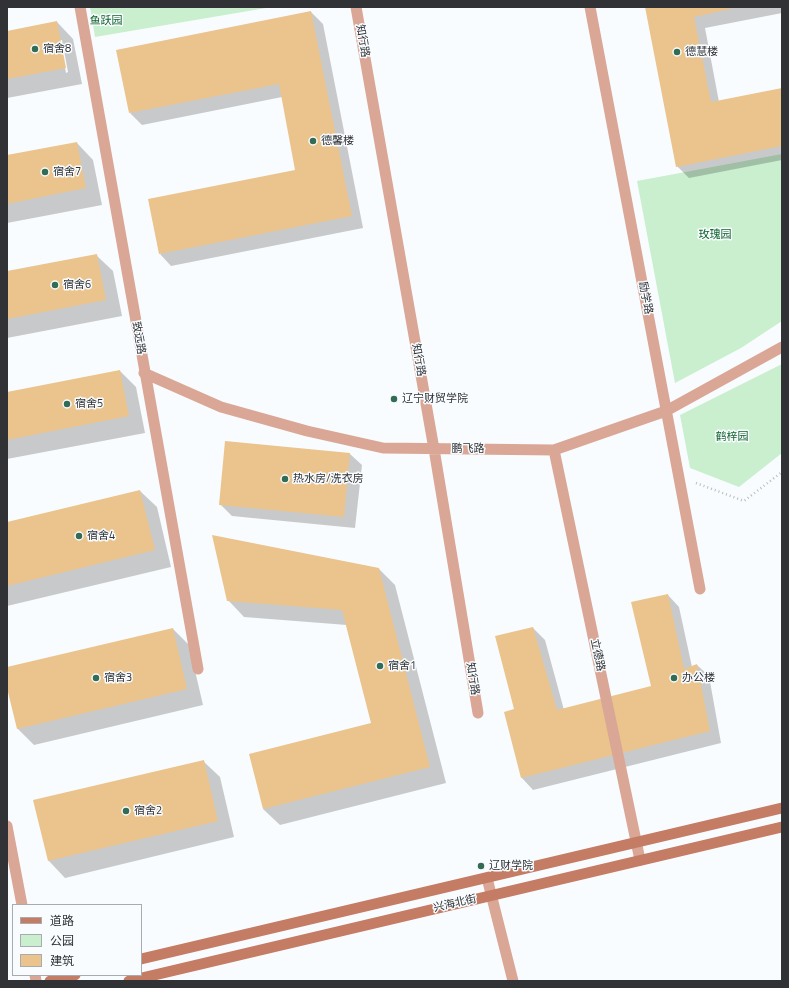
<!DOCTYPE html>
<meta charset="utf-8">
<style>
body{margin:0}
#map{position:relative;width:789px;height:988px;overflow:hidden;background:#f9fcfe;font-family:"Titillium Web","Noto Sans SC",sans-serif}
canvas{display:block}
.frame{position:absolute;inset:0;border:8px solid #303235;pointer-events:none}
.legend{position:absolute;left:12px;top:904px;width:130px;height:72px;box-sizing:border-box;background:#f9fcfe;border:1px solid #a9abae;margin:0;padding:5px 7px;list-style:none;font-size:12px;color:#303235}
.legend li{display:flex;align-items:center;gap:8px;height:20px}
.legend b{width:20px;border:1px solid #a9abae}
</style>
<div id="map">
<canvas width="789" height="988"></canvas>
<div class="frame"></div>
<ul class="legend">
<li><b style="height:5px;background:#c57c64"></b>道路</li>
<li><b style="height:11px;background:#c9efcf"></b>公园</li>
<li><b style="height:11px;background:#eac48c"></b>建筑</li>
</ul>
</div>
<script>
const c = document.querySelector('canvas').getContext('2d');
c.lineJoin = 'round';
function fillPath(path, color) {
  c.fillStyle = color;
  c.fill(path, 'evenodd');
}
function poly(rows) {
  const path = new Path2D();
  for (const r of rows) {
    path.moveTo(r[0], r[1]);
    for (let i = 2; i < r.length; i += 2) path.lineTo(r[i], r[i + 1]);
  }
  return path;
}
function trace(path, color, width, dash) {
  c.strokeStyle = color;
  c.lineWidth = width;
  c.lineCap = dash ? 'butt' : 'round';
  c.setLineDash(dash || []);
  c.stroke(path);
}
function label(font, color, halo, rows, align = 'center') {
  c.font = font + ' "Titillium Web","Noto Sans SC",sans-serif';
  c.lineWidth = 3;
  c.setLineDash([]);
  c.textBaseline = 'middle';
  c.strokeStyle = halo;
  c.fillStyle = color;
  for (const [text, x, y, turn = 0] of rows) {
    c.save();
    c.translate(x, y);
    c.rotate((+turn || 0) * Math.PI / 180);
    c.textAlign = isNaN(turn) ? turn : align;
    if (halo) c.strokeText(text, 0, 0);
    c.fillText(text, 0, 0);
    c.restore();
  }
}
fillPath(poly([
 [90,7,272,7,95,37],
 [782,154,782,321,741,348,675,383,637,181],
 [782,364,782,453,739,487,690,468,680,415]
]), '#c9efcf');
fillPath(poly([
 [646,7,782,7,782,13,705,28,719,102,782,89,782,160,689,178,677,166],
 [311,12,323,24,363,228,171,266,160,254,297,170,282,97,142,125,130,113],
 [57,22,73,39,82,84,7,98,7,32],
 [60,40,62,40,68,72,66,73],
 [77,143,93,160,102,205,7,223,7,156],
 [96,255,113,271,122,316,7,338,7,272],
 [120,371,136,387,145,433,7,459,7,393],
 [350,454,362,465,355,528,232,516,220,504],
 [140,491,157,507,171,567,7,606,7,523],
 [378,568,395,585,446,783,280,825,263,809,372,724,347,625,244,617,228,600],
 [668,595,679,607,692,667,697,665,709,676,721,743,533,790,522,778,505,713,515,710,533,628,545,640,564,710,652,687],
 [173,629,189,645,203,705,34,745,18,729,7,684,7,668],
 [203,761,220,777,234,837,65,878,49,861,34,801]
]), '#0003');
fillPath(poly([
 [645,7,738,7,694,17,711,102,782,88,782,146,676,167],
 [311,11,352,216,159,254,148,199,295,170,279,84,129,113,116,50],
 [57,21,66,68,7,79,7,31],
 [77,142,86,188,7,204,7,155],
 [97,254,106,300,7,319,7,271],
 [120,370,129,416,7,440,7,392],
 [225,441,350,453,344,517,219,505],
 [140,490,155,550,7,586,7,522],
 [212,535,379,568,430,767,263,809,249,754,371,723,342,610,227,601],
 [668,594,684,669,697,664,710,731,521,778,504,712,514,709,495,636,533,627,557,710,651,686,631,602],
 [173,628,187,689,17,729,7,688,7,667],
 [204,760,218,821,48,861,33,800]
]), '#eac48c');
trace(poly([
 [696,483,744,501,782,472]
]), '#b9bcbe', 2.5, [1, 3]);
trace(poly([
 [80,7,198,669],
 [356,7,434,449,478,713],
 [590,7,700,589],
 [144,373,221,407,307,431,383,448,554,450,666,411,782,347],
 [554,450,640,860],
 [7,826,22,905],
 [487,878,513,981],
 [35,975,36,981]
]), '#daa796', 11);
trace(poly([
 [141,959,782,808],
 [50,981,75,975],
 [129,981,782,827]
]), '#c57c64', 11);
for (const [x, y, r, color] of [
 [35,49,4,"#326c55"],
 [677,52,4,"#326c55"],
 [313,141,4,"#326c55"],
 [45,172,4,"#326c55"],
 [55,285,4,"#326c55"],
 [394,399,4,"#326c55"],
 [67,404,4,"#326c55"],
 [285,479,4,"#326c55"],
 [79,536,4,"#326c55"],
 [380,666,4,"#326c55"],
 [96,678,4,"#326c55"],
 [674,678,4,"#326c55"],
 [126,811,4,"#326c55"],
 [481,866,4,"#326c55"]
]) {
  const dot = new Path2D();
  dot.arc(x, y, r, 0, 2 * Math.PI);
  c.fillStyle = color;
  c.fill(dot);
  trace(dot, '#f9fcfe', 1.5);
}
label('11px', '#10642e', '#f9fcfe', [
 ["鱼跃园",106,21],
 ["玫瑰园",715,235],
 ["鹤梓园",732,437]
]);
label('11px', '#303235', '#f9fcfe', [
 ["知行路",362,41,80],
 ["励学路",645,298,79],
 ["致远路",138,338,80],
 ["知行路",418,360,80],
 ["鹏飞路",468,449],
 ["立德路",597,655,78],
 ["知行路",472,679,81],
 ["兴海北街",455,904,-13]
]);
label('11px', '#303235', '#f9fcfe', [
 ["宿舍8",43,49],
 ["德慧楼",685,52],
 ["德馨楼",321,141],
 ["宿舍7",53,172],
 ["宿舍6",63,285],
 ["辽宁财贸学院",402,399],
 ["宿舍5",75,404],
 ["热水房/洗衣房",293,479],
 ["宿舍4",87,536],
 ["宿舍1",388,666],
 ["宿舍3",104,678],
 ["办公楼",682,678],
 ["宿舍2",134,811],
 ["辽财学院",489,866]
], 'left');
</script>
